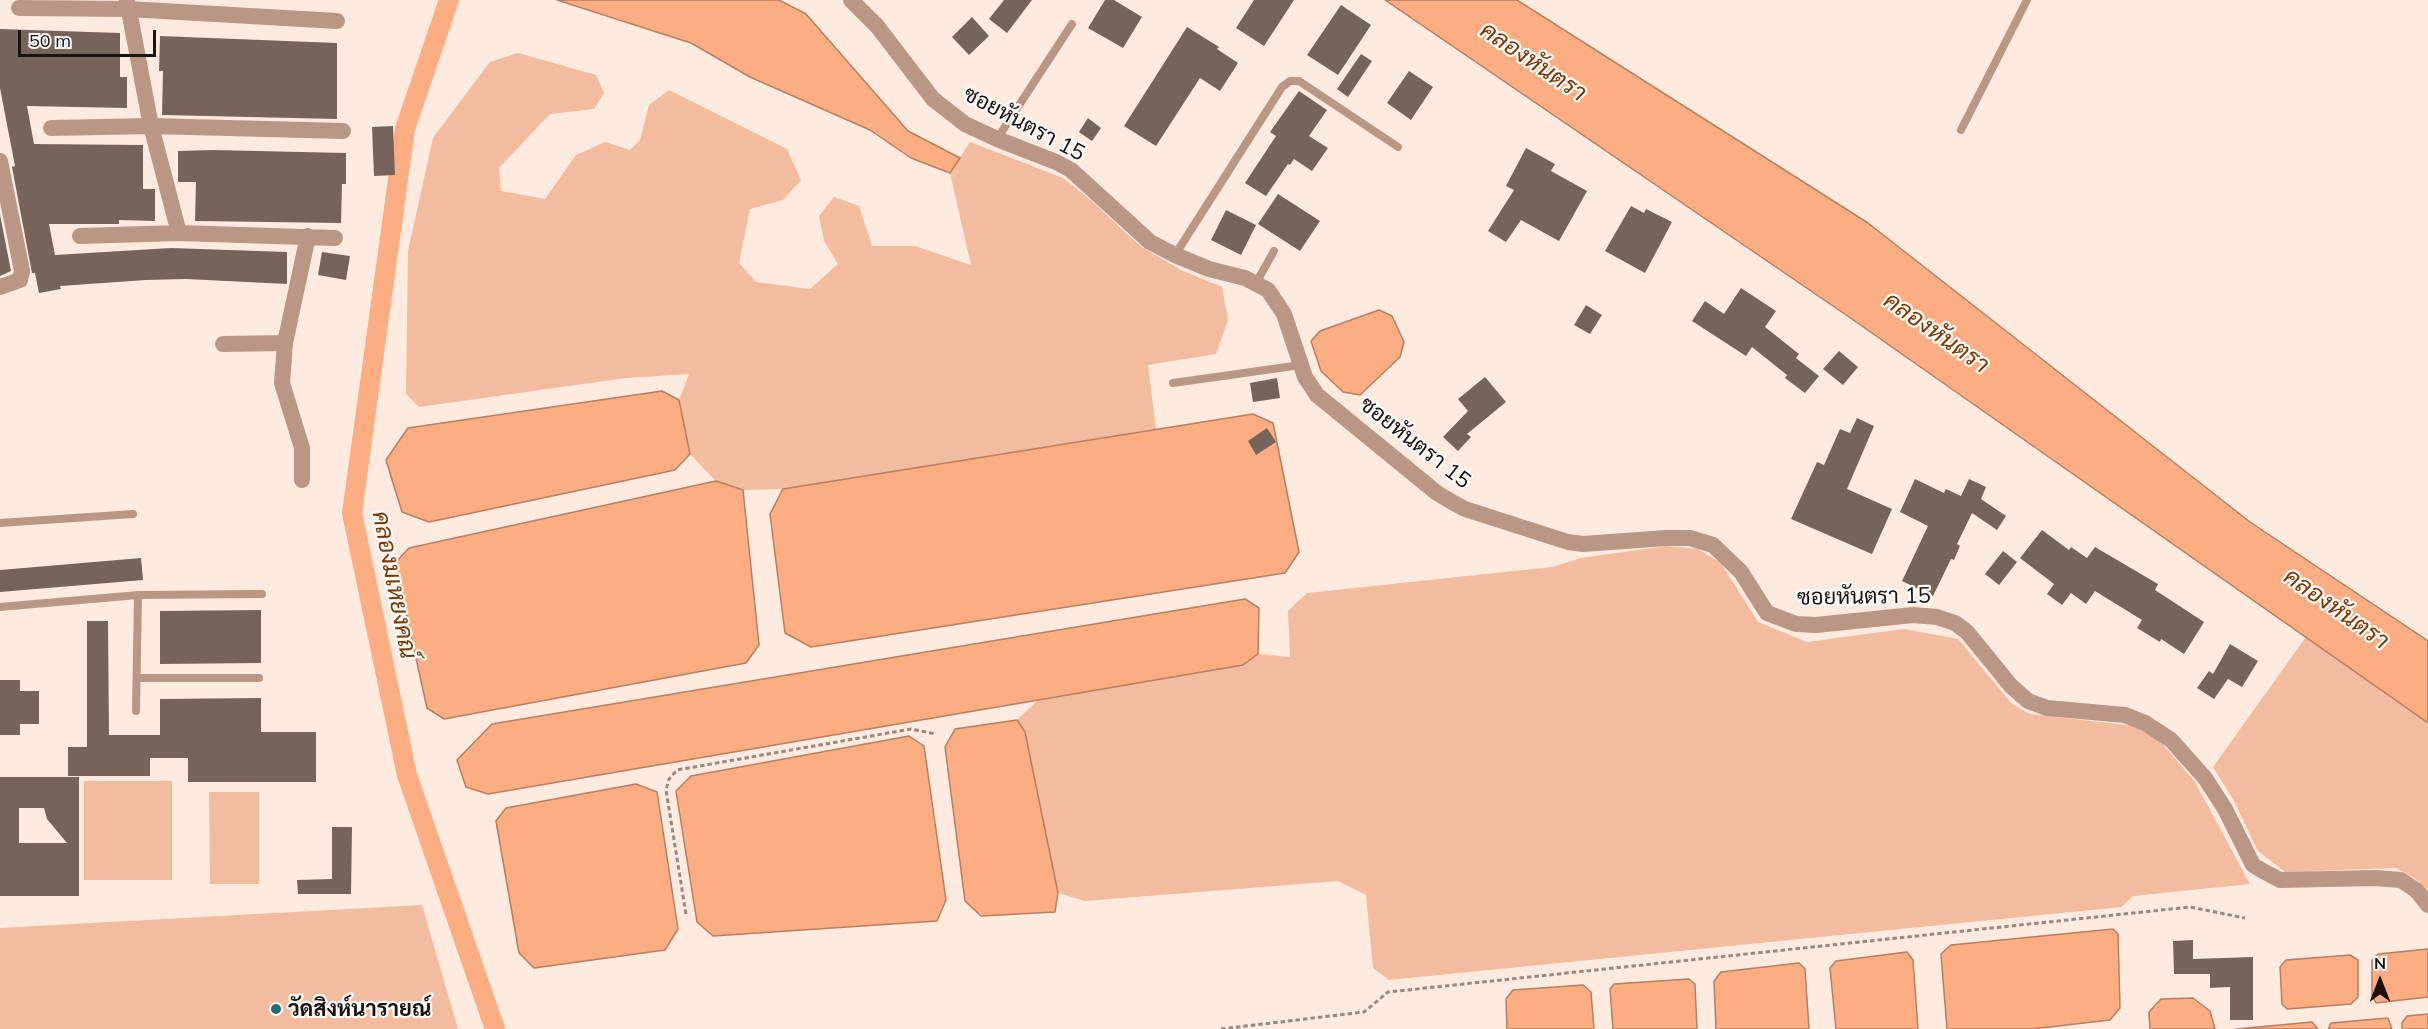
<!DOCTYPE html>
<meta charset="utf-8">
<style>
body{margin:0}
#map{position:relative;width:2428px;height:1029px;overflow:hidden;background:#feeadf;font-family:Mulish,sans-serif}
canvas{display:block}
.north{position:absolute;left:2350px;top:951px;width:60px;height:60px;-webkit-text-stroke:4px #fffbf9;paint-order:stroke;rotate:0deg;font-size:16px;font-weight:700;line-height:24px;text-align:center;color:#1a1310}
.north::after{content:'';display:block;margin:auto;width:21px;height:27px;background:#1a1310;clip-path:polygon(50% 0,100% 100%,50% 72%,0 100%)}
.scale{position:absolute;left:18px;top:30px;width:138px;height:27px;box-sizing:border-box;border:3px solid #1a1310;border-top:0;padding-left:8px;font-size:18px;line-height:21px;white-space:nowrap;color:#1a1310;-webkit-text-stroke:4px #fffbf9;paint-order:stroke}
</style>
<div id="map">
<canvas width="2428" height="1029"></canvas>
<div class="north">N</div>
<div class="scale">50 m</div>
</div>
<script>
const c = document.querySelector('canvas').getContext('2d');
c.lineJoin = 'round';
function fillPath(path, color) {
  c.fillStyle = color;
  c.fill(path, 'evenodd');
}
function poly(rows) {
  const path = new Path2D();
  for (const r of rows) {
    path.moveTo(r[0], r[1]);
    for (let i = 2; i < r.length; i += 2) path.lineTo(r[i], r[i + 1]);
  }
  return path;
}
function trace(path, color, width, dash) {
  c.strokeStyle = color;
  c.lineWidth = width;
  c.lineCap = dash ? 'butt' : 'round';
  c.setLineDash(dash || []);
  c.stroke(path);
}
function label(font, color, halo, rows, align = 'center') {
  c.font = font + ' Mulish,Sarabun,sans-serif';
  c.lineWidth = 4.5;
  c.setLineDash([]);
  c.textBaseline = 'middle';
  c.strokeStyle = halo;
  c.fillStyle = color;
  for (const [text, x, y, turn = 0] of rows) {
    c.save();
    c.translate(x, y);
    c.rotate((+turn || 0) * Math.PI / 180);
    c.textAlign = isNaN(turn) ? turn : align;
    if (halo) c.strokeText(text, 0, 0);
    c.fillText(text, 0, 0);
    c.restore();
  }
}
fillPath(poly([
 [518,53,596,75,604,93,594,109,550,114,499,168,501,191,545,199,576,155,605,142,630,150,640,140,649,105,669,90,787,149,801,180,783,200,750,209,739,263,756,282,810,289,838,264,824,241,819,216,834,197,859,206,872,246,915,246,971,265,950,173,970,142,1063,178,1092,201,1140,246,1181,270,1222,287,1228,320,1216,354,1148,365,1156,429,783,489,743,490,716,481,690,454,679,400,689,374,626,378,419,407,406,394,408,251,433,138,490,62],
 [1666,546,1698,549,1721,563,1758,622,1807,642,1904,629,1958,639,2012,704,2030,714,2135,726,2160,741,2195,782,2250,884,2133,896,2121,907,1389,980,1373,968,1366,895,1338,881,1085,901,1058,893,1025,732,1017,720,1038,700,1243,665,1258,654,1290,657,1288,611,1307,593,1552,567,1581,558],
 [2306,637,2428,723,2428,891,2413,877,2396,868,2285,872,2258,851,2234,801,2213,767],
 [84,781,172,781,172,880,84,880],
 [209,792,259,792,259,884,210,884],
 [422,905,458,1029,0,1029,0,928]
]), '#f3bc9f');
const water = poly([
 [557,0,779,0,806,14,908,131,960,158,950,173,911,158,870,130,750,77,691,43,557,0],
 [1385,0,1517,0,1868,223,2250,522,2428,641,2428,723,1852,319,1385,0],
 [1379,310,1392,316,1404,342,1400,357,1360,395,1343,392,1321,371,1311,341,1320,331,1379,310],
 [662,391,679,400,690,454,675,470,429,522,402,512,386,460,408,428,662,391],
 [1253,414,1273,423,1299,552,1285,573,811,647,785,633,770,514,783,489,1253,414],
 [716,481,743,490,759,645,746,663,444,719,427,708,395,563,409,548,716,481],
 [1245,599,1259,608,1258,654,1243,665,488,794,466,787,457,760,492,724,1245,599],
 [1017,720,1025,732,1058,893,1055,912,981,916,965,901,945,747,955,729,1017,720],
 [909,736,924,746,946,900,937,921,713,936,697,922,676,791,691,776,909,736],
 [636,784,657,792,678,929,665,950,534,968,519,953,496,821,506,808,636,784],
 [2113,929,2118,934,2120,1008,2110,1020,2032,1029,1947,1029,1941,954,1951,945,2113,929],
 [2428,949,2428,997,2376,1003,2372,996,2372,960,2378,954,2428,949],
 [1907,952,1913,960,1918,1029,1836,1029,1830,968,1836,961,1907,952],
 [2350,955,2358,960,2358,997,2351,1004,2287,1009,2282,1004,2280,967,2286,960,2350,955],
 [1799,963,1805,969,1809,1029,1716,1029,1714,981,1721,972,1799,963],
 [1689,979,1695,984,1697,1029,1613,1029,1610,989,1614,984,1689,979],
 [1583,985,1591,992,1594,1029,1507,1029,1506,999,1513,990,1583,985],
 [2193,998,2210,1011,2215,1029,2150,1029,2149,1012,2161,999,2193,998],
 [2428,1014,2428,1029,2402,1029,2402,1023,2407,1016,2428,1014],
 [2388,1018,2392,1029,2328,1029,2331,1023,2388,1018],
 [2312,1022,2318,1029,2236,1029,2237,1029,2312,1022]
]);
fillPath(water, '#fcad82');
trace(water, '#b87f60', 1.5);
trace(poly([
 [449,0,405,129,352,513,407,775,495,1029]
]), '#fcad82', 20);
fillPath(poly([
 [1004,0,1032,0,1007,33,989,19],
 [1105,0,1114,0,1142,17,1123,48,1088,28],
 [1254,0,1294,0,1264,46,1236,28],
 [1341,5,1371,25,1338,75,1307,55],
 [972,17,989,36,969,55,952,37],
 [1187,27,1219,47,1217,49,1238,63,1220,91,1200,78,1156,146,1124,126],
 [0,29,120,33,120,77,127,77,127,108,27,106,34,144,143,145,143,189,155,189,155,221,119,220,119,224,49,224,55,255,171,248,287,252,287,284,186,279,146,280,60,286,61,289,39,293,35,273,32,273,12,167,15,166,0,88],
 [160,36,337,43,337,119,162,115,163,71,159,71],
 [1361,54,1372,61,1348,97,1337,89],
 [1409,71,1433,87,1411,120,1387,103],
 [1299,91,1327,110,1309,136,1328,148,1312,171,1294,159,1290,165,1288,164,1266,196,1245,183,1276,136,1270,132],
 [1088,118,1101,128,1092,141,1079,132],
 [393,126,395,175,374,176,372,127],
 [1526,148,1555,164,1551,171,1587,191,1559,241,1521,220,1506,242,1488,231,1514,190,1506,186],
 [213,150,346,153,346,184,342,184,341,223,195,221,196,182,178,182,178,151],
 [1278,194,1320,221,1300,251,1258,224],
 [1631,206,1644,213,1646,209,1672,222,1645,273,1605,251],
 [1226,210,1256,225,1241,255,1211,240],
 [0,215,11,271,0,276],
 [322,252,350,256,346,280,318,275],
 [1741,288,1776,311,1765,327,1799,354,1796,358,1819,376,1805,393,1785,378,1787,375,1752,347,1746,356,1692,321,1705,301,1724,314],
 [1586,305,1602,315,1590,334,1574,325],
 [1839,351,1858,367,1843,385,1823,369],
 [1485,377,1506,402,1467,434,1471,437,1458,451,1443,437,1468,411,1458,399],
 [1277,378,1280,398,1253,402,1250,383],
 [1857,418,1874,426,1847,489,1892,509,1872,554,1791,519,1817,462,1824,465,1840,429,1850,433],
 [1267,428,1276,442,1256,455,1248,441],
 [1915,479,1944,493,1946,489,1961,496,1969,479,1986,487,1981,499,2006,516,1997,530,1972,513,1957,544,1960,546,1954,560,1951,559,1933,596,1902,581,1928,526,1900,512],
 [2042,530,2069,550,2071,547,2087,558,2095,547,2158,584,2155,590,2204,622,2184,654,2161,639,2160,642,2137,628,2142,620,2095,591,2086,604,2071,593,2062,605,2047,594,2054,584,2020,558],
 [2003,551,2017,562,1999,585,1985,574],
 [141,558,143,580,0,592,0,570],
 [261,610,261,663,160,664,160,611],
 [87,621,108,621,109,735,160,735,160,699,261,698,261,732,316,732,316,782,188,782,188,758,150,758,150,776,68,776,68,747,87,747],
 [2230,644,2258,661,2242,687,2228,679,2214,699,2197,688,2209,671,2213,674],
 [0,680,20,680,20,691,39,691,39,724,20,724,20,735,0,735],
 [0,777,79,777,79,896,0,896],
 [19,808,44,808,47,819,67,843,19,843],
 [332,827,352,827,351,894,298,894,297,880,332,879],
 [2193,940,2193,959,2253,957,2253,1020,2230,1020,2230,987,2210,988,2210,974,2174,974,2173,941]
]), '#76645b');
trace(poly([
 [686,914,666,790,669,779,677,770,911,729,936,734],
 [1221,1029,1364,1012,1388,992,2190,907,2245,918]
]), '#988a83', 3, [4.5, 3]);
trace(poly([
 [1961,130,2027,0],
 [997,139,1072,24],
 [1175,255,1282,87,1290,81,1299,81,1398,147],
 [1256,283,1274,251],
 [1173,383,1301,365],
 [0,523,133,514],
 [138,595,262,594],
 [0,607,138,595,136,711],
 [137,678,259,678]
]), '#b99784', 8);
trace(poly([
 [127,0,151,126,179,233],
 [851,0,877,26,933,99,965,124,997,139,1056,162,1071,170,1150,242,1175,255,1209,269,1245,278,1268,290,1284,314,1305,377,1317,395,1437,493,1452,502,1465,509,1568,542,1583,544,1666,538,1690,538,1713,545,1741,572,1767,613,1796,624,1816,625,1913,615,1937,617,1955,623,1967,632,2011,686,2028,701,2047,708,2125,715,2145,723,2171,740,2205,778,2225,809,2253,865,2263,871,2280,880,2375,878,2401,880,2417,891,2428,905],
 [19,8,128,9,337,21],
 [51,128,151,126,343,131],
 [0,161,22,271,20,280,0,287],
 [80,236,179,233,335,238],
 [223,344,285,343],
 [302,480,302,448,282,383,285,343,308,236]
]), '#b99784', 16);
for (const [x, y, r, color] of [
 [276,1009,6,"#216d70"]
]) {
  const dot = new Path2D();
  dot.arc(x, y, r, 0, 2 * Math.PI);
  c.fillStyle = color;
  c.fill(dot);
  trace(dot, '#fffbf9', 2);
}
label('22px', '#1a1310', '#fffbf9', [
 ["ซอยหันตรา 15",1024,124,28],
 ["ซอยหันตรา 15",1415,443,38],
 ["ซอยหันตรา 15",1864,597,-1]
]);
label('bold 22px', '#1a1310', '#fffbf9', [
 ["วัดสิงห์นารายณ์",288,1009]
], 'left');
label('italic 24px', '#7c3702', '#fffbf9', [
 ["คลองหันตรา",1533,62,34],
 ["คลองหันตรา",1936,333,35],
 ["คลองมเหยงคณ์",394,585,79],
 ["คลองหันตรา",2336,609,35]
]);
</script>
